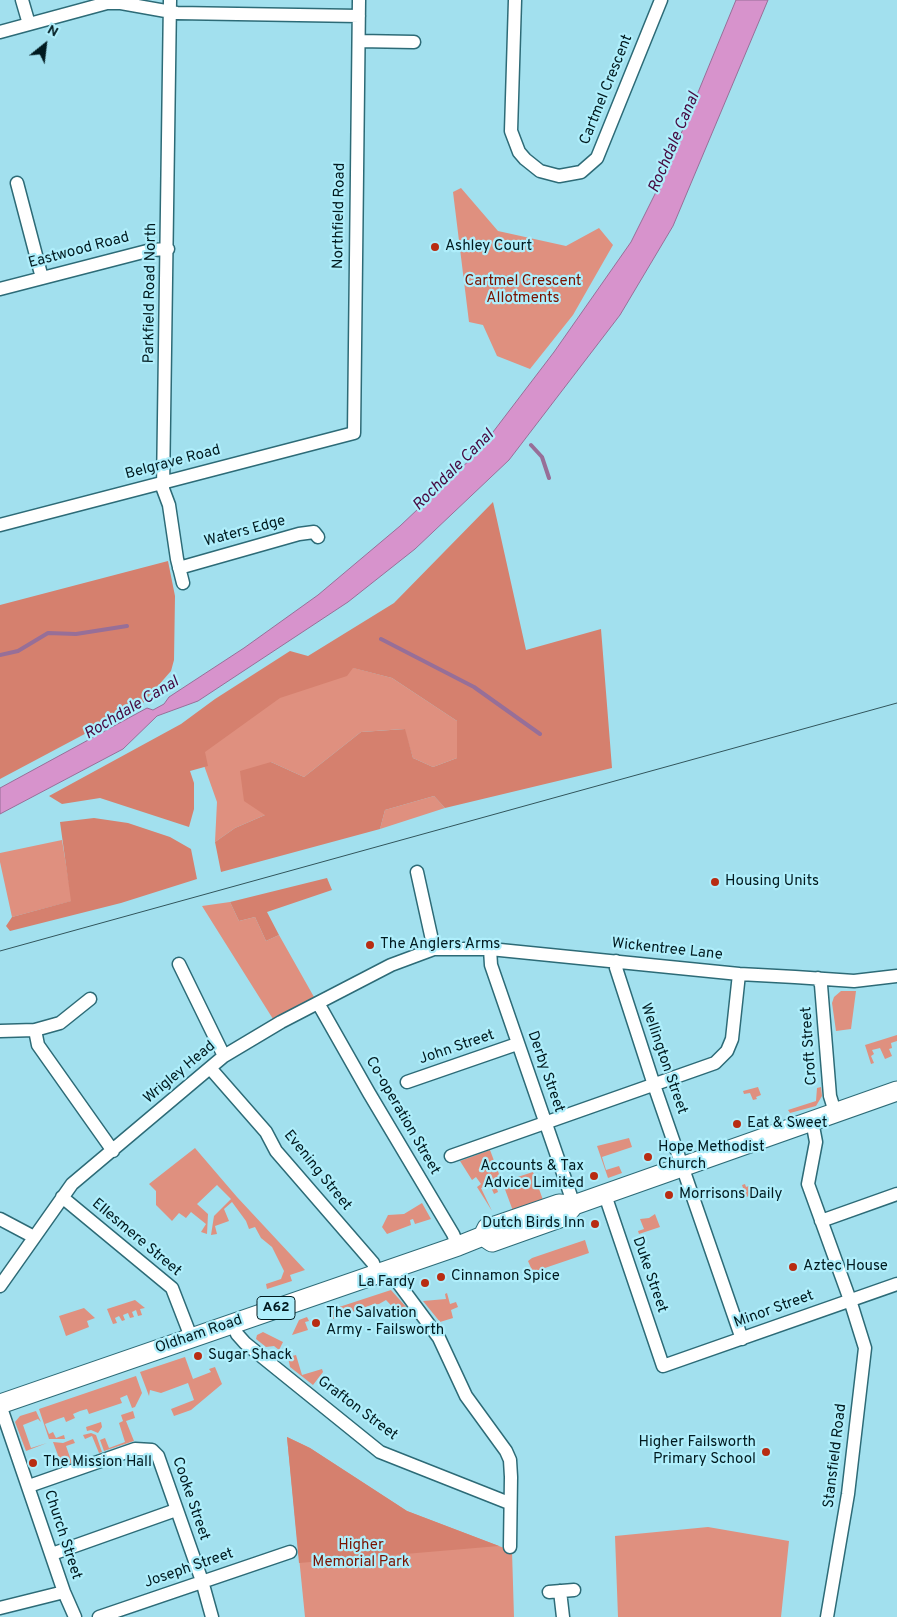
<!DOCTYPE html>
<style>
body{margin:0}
#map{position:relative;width:897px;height:1617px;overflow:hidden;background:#a2e0ee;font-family:Overpass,sans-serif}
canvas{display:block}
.north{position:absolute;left:20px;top:20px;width:50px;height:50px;-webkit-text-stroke:4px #afeefb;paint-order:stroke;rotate:29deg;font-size:14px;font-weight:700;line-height:20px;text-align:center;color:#011a1f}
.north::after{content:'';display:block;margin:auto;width:18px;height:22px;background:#011a1f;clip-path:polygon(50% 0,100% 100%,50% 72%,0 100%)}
</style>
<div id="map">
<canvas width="897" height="1617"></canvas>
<div class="north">N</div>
</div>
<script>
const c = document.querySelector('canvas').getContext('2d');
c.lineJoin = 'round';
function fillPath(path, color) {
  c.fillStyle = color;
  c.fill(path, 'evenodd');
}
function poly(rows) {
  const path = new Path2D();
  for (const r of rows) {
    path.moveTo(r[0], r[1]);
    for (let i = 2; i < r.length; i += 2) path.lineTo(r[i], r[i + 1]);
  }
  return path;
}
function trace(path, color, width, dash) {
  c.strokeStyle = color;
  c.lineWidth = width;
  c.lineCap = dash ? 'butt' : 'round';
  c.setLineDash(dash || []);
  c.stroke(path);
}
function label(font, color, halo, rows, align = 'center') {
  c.font = font + ' Overpass,sans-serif';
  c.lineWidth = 4.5;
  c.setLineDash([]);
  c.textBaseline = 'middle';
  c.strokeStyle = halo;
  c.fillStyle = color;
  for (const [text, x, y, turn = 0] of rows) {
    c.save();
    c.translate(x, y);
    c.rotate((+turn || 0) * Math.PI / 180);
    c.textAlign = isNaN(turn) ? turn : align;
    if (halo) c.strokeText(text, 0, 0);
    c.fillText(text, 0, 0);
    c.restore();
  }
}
fillPath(poly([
 [461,188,498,231,566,246,599,228,613,245,573,315,530,369,497,356,483,325,469,322,453,192],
 [308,656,392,678,457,721,457,758,433,767,413,758,404,729,361,732,304,777,271,762,265,815,235,828,215,842,217,802,196,743],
 [434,796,445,808,380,829,385,810],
 [62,840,72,901,12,917,0,862,0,853],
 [230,902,239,921,255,917,266,941,279,935,314,997,273,1019,202,906],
 [841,991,856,991,851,1029,836,1031,832,1003,834,997],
 [897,1035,897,1041,891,1043,892,1048,889,1049,892,1056,885,1059,880,1048,872,1050,874,1054,871,1056,874,1063,871,1064,865,1045],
 [758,1087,761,1095,756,1097,757,1099,753,1100,750,1093,744,1094,743,1091],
 [821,1087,822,1096,816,1106,790,1113,788,1110,816,1101,817,1088],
 [629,1138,632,1147,602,1157,606,1170,619,1166,622,1173,608,1178,597,1146],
 [195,1148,237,1197,305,1270,290,1275,292,1281,267,1289,266,1284,281,1279,284,1271,272,1247,261,1238,255,1227,249,1229,246,1221,232,1202,224,1209,229,1221,215,1226,217,1234,211,1235,214,1216,231,1199,217,1185,197,1204,208,1214,207,1234,201,1232,206,1224,191,1212,186,1218,179,1213,172,1221,156,1205,156,1191,149,1184],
 [490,1150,502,1182,533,1172,543,1200,513,1211,503,1184,496,1186,498,1192,494,1194,490,1185,481,1188,492,1211,477,1187,481,1184,476,1177,472,1180,460,1161],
 [745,1184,746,1187,752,1185,756,1194,746,1197,742,1185],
 [422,1203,431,1219,415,1224,413,1219,410,1220,411,1225,387,1234,382,1227,388,1215,404,1214],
 [655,1214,660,1227,639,1234,638,1231,644,1229,640,1219,649,1218],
 [585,1240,589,1253,536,1271,539,1280,533,1282,525,1269,531,1268,528,1261,532,1258],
 [391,1290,408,1309,409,1314,405,1320,386,1300,379,1304,371,1305,333,1319,330,1310],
 [447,1293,450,1304,456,1302,458,1307,451,1310,453,1318,440,1322,423,1301,446,1299,445,1294],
 [135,1300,145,1308,140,1309,142,1315,138,1316,136,1310,132,1312,134,1317,130,1318,128,1313,123,1315,125,1320,122,1321,119,1316,115,1318,117,1323,113,1324,107,1309],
 [84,1308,95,1318,87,1321,89,1327,66,1336,59,1316],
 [307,1317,309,1321,305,1322,308,1330,292,1335,299,1320],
 [263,1332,283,1342,279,1350,274,1346,266,1347,256,1339,257,1335],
 [296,1355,302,1375,322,1369,323,1372,313,1385,290,1367,288,1357],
 [185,1357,193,1379,211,1372,209,1369,215,1367,222,1384,191,1410,174,1416,171,1409,194,1400,188,1383,161,1393,150,1390,149,1396,140,1372],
 [136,1376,142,1393,135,1407,132,1408,127,1395,120,1398,122,1403,89,1414,87,1409,80,1411,73,1414,75,1418,66,1422,64,1417,58,1419,45,1424,49,1434,53,1432,56,1438,64,1435,65,1439,49,1439,39,1409],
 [36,1411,41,1422,38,1419,23,1425,31,1448,47,1443,26,1451,15,1422,20,1416],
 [133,1411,135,1418,126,1421,134,1441,104,1451,100,1440,105,1438,109,1448,125,1442,119,1423,123,1421,121,1415],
 [101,1422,102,1427,98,1433,91,1430,87,1431,86,1427],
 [91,1433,96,1435,102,1452,99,1453,92,1436,85,1439,83,1435],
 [287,1437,310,1448,407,1511,512,1551,514,1617,305,1617],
 [73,1439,75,1443,66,1446,72,1463,62,1466,53,1442,63,1443],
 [708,1527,789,1541,781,1617,618,1617,615,1536]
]), '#df907f');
fillPath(poly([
 [493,502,526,650,601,629,612,768,445,808,434,796,385,810,380,829,221,872,215,842,235,828,265,815,244,801,240,771,271,762,304,777,361,732,405,729,413,758,433,767,457,758,457,721,392,678,353,668,347,676,280,698,205,752,208,766,190,771,194,783,194,809,189,827,100,798,62,804,49,796,181,724,215,699,290,651,308,656,394,603],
 [168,561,175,596,174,660,171,671,143,703,0,779,0,605],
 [94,818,128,823,170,837,191,849,197,879,121,903,10,931,6,926,12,917,71,901,60,822],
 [327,878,332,890,267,912,279,935,266,941,255,917,239,921,230,902],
 [287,1437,310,1448,407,1511,499,1546,299,1563]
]), '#d5806e');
const water = poly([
 [736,0,768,0,673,226,620,315,509,460,415,549,348,602,198,701,157,716,123,749,0,814,0,788,147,708,153,710,164,704,169,697,244,648,318,595,400,526,477,453,554,352,631,242,662,180,736,0]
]);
fillPath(water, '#d793cc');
trace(water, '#976f98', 1);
trace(poly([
 [531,445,542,457,549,478],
 [381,639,474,687,540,734],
 [0,655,18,651,48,633,76,634,127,626]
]), '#976f98', 4);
const minor = poly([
 [22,0,29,24],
 [170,0,163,489,169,505,177,559,183,583],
 [515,0,511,131,519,152,525,159,540,171,559,176,581,172,597,158,661,0],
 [0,32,107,3,121,3,177,13,359,16],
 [359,41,414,42],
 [17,183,42,278],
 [0,289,151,250,168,249],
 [0,525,354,433,359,0],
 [179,568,299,534,314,532,318,537],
 [417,872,434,949],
 [490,949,491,965,574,1205],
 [616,961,616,968,654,1085,742,1339],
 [179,964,224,1056],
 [818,978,821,985,830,1096,835,1112],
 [318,1003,369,1093,453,1234,458,1246],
 [35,1030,38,1045,113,1151],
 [0,1031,35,1030,60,1023,90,999],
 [210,1068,266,1132,276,1151,373,1263,377,1273],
 [407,1082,517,1044],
 [812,1121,816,1142,808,1184,850,1300,865,1348,848,1494,827,1617],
 [451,1156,715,1063,727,1051,732,1039,739,974],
 [605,1195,663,1366,897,1284],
 [62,1197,172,1288,191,1337],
 [0,1219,34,1237],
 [821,1221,897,1194],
 [391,1268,396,1280,439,1338,466,1396,506,1451,510,1460,511,1477,510,1547],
 [0,1286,72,1184,224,1056,281,1022,391,965,434,949,490,949,739,974,795,977,854,981,897,976],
 [233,1323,237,1334,245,1343,380,1452,509,1503],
 [0,1405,64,1592,75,1617],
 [29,1486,135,1449,152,1450,158,1456,202,1581,212,1617],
 [52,1554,176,1510],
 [560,1591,563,1617],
 [549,1592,574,1590],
 [0,1608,64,1592],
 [99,1617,290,1552]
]);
const highway = poly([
 [483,1236,492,1242,565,1216,574,1205],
 [0,1404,458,1246,483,1236,487,1228,495,1226,559,1204,574,1205,897,1091]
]);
trace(minor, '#2d6b77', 15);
trace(highway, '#2d6b77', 21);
trace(minor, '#fff', 12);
trace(highway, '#fff', 19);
trace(poly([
 [0,951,897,703]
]), '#31555c', 1);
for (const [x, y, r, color] of [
 [435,247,5,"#b82c12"],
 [715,882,5,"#b82c12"],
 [370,945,5,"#b82c12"],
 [737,1124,5,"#b82c12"],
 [648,1157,5,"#b82c12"],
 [594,1176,5,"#b82c12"],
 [669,1195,5,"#b82c12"],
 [595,1224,5,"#b82c12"],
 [793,1267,5,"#b82c12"],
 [441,1277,5,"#b82c12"],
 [425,1283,5,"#b82c12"],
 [316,1323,5,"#b82c12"],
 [198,1356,5,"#b82c12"],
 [766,1452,5,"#b82c12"],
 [33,1463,5,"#b82c12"]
]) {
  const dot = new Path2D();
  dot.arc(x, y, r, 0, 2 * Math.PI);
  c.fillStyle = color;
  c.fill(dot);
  trace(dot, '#afeefb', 2);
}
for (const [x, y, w] of [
 [276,1308,38]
]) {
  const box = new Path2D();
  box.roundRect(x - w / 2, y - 11.5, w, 23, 4);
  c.fillStyle = '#afeefb';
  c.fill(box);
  trace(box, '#011a1f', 1);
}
label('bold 14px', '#011a1f', null, [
 ["A62",276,1308]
]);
label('15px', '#011a1f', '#afeefb', [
 ["Cartmel Crescent",607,90,-68],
 ["Northfield Road",340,216,-89],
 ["Eastwood Road",79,251,-15],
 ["Parkfield Road North",151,293,-89],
 ["Belgrave Road",173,463,-15],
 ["Waters Edge",245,532,-15],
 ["Wickentree Lane",667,950,6],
 ["Croft Street",810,1046,-94],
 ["John Street",457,1048,-19],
 ["Wellington Street",663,1059,71],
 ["Derby Street",545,1072,71],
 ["Wrigley Head",180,1073,-40],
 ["Co-operation Street",402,1116,60],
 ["Evening Street",317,1171,51],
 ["Ellesmere Street",136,1238,40],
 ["Duke Street",649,1275,71],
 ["Minor Street",774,1310,-20],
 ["Oldham Road",199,1335,-19],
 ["Grafton Street",357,1409,37],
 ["Stansfield Road",836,1456,-83],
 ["Cooke Street",190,1499,71],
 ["Church Street",62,1535,72],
 ["Joseph Street",189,1569,-19]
]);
label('15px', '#011a1f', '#afeefb', [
 ["Ashley Court",445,247],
 ["Housing Units",725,882],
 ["The Anglers Arms",380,945],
 ["Eat & Sweet",747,1124],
 ["Hope Methodist",658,1148],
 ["Church",658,1165],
 ["Accounts & Tax",584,1167,"right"],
 ["Advice Limited",584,1184,"right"],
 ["Morrisons Daily",679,1195],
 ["Dutch Birds Inn",585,1224,"right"],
 ["Aztec House",803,1267],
 ["Cinnamon Spice",451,1277],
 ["La Fardy",415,1283,"right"],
 ["The Salvation",326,1314],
 ["Army - Failsworth",326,1331],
 ["Sugar Shack",208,1356],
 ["Higher Failsworth",756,1443,"right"],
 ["Primary School",756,1460,"right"],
 ["The Mission Hall",43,1463]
], 'left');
label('15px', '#7a1301', '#afeefb', [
 ["Cartmel Crescent",523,282],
 ["Allotments",523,299],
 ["Higher",361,1546],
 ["Memorial Park",361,1563]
]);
label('italic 16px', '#460940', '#afeefb', [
 ["Rochdale Canal",675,143,-67],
 ["Rochdale Canal",454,471,-45],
 ["Rochdale Canal",132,709,-31]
]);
</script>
